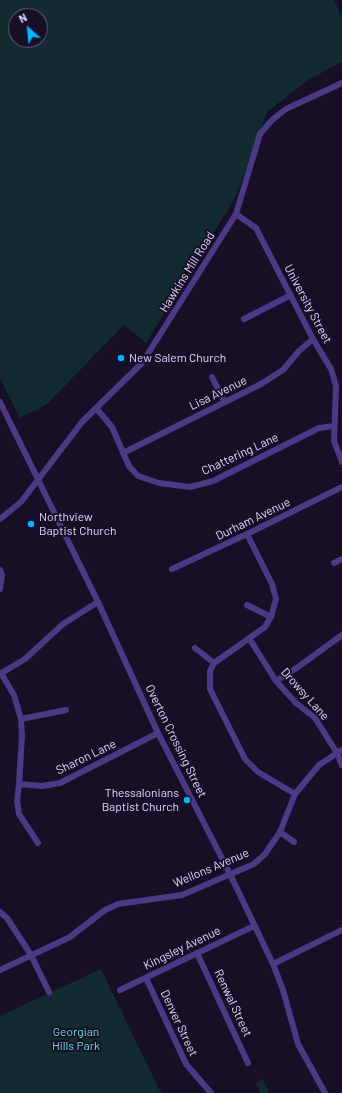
<!DOCTYPE html>
<style>
body{margin:0}
#map{position:relative;width:342px;height:1093px;overflow:hidden;background:#170f26;font-family:Barlow,sans-serif}
canvas{display:block}
.north{position:absolute;left:8px;top:8px;width:40px;height:40px;box-sizing:border-box;background:#170f26;border:1px solid #675d7d;border-radius:50%;rotate:333deg;font-size:11px;font-weight:700;line-height:16px;text-align:center;color:#e0d3ff}
.north::after{content:'';display:block;margin:auto;width:14px;height:18px;background:#00b5fe;clip-path:polygon(50% 0,100% 100%,50% 72%,0 100%)}
</style>
<div id="map">
<canvas width="342" height="1093"></canvas>
<div class="north">N</div>
</div>
<script>
const c = document.querySelector('canvas').getContext('2d');
c.lineJoin = 'round';
function fillPath(path, color) {
  c.fillStyle = color;
  c.fill(path, 'evenodd');
}
function poly(rows) {
  const path = new Path2D();
  for (const r of rows) {
    path.moveTo(r[0], r[1]);
    for (let i = 2; i < r.length; i += 2) path.lineTo(r[i], r[i + 1]);
  }
  return path;
}
function trace(path, color, width, dash) {
  c.strokeStyle = color;
  c.lineWidth = width;
  c.lineCap = dash ? 'butt' : 'round';
  c.setLineDash(dash || []);
  c.stroke(path);
}
function label(font, color, halo, rows, align = 'center') {
  c.font = font + ' Barlow,sans-serif';
  c.lineWidth = 4;
  c.setLineDash([]);
  c.textBaseline = 'middle';
  c.strokeStyle = halo;
  c.fillStyle = color;
  for (const [text, x, y, turn = 0] of rows) {
    c.save();
    c.translate(x, y);
    c.rotate((+turn || 0) * Math.PI / 180);
    c.textAlign = isNaN(turn) ? turn : align;
    if (halo) c.strokeText(text, 0, 0);
    c.fillText(text, 0, 0);
    c.restore();
  }
}
fillPath(poly([
 [0,0,334,0,342,18,342,62,308,80,267,112,235,198,146,343,124,325,46,405,20,418,0,378],
 [16,16,40,16,40,40,16,40],
 [101,969,161,1093,0,1093,0,1016],
 [263,1079,269,1092,268,1093,261,1093,256,1083]
]), '#112b30');
trace(poly([
 [236,214,256,228,313,339,331,369,336,386,334,441,342,462],
 [244,319,291,295],
 [212,377,224,401],
 [0,402,98,602,158,733,230,874,273,964,283,990,298,1044,325,1093],
 [96,408,112,427,129,466,138,476,159,483,190,487,213,481,319,428,334,426],
 [123,453,261,384,283,370,299,351,313,339],
 [0,519,21,502,82,422,142,363,236,214,260,134,272,120,286,109,342,83],
 [247,534,272,584,276,599,271,617,265,627,214,663,210,671,210,689,245,759,258,772,295,794],
 [334,563,342,559],
 [172,569,247,534,342,487],
 [0,570,2,575,0,589],
 [247,605,271,617],
 [249,638,276,681,296,703,315,718,337,753,342,765],
 [195,648,214,663],
 [1,673,14,695,21,719,22,736,19,784,17,801,19,814,38,843],
 [0,674,25,659,63,624,98,602],
 [276,681,298,667,342,635],
 [21,719,66,710],
 [19,784,42,786,60,783,158,733],
 [280,832,294,842],
 [0,912,7,918,31,955,49,992],
 [197,953,248,1063],
 [273,964,342,930],
 [0,970,70,937,105,910,118,904,182,895,254,864,265,854,280,832,295,794,319,765,342,750],
 [146,978,186,1064,211,1093],
 [120,990,254,926]
]), '#4a3985', 6);
for (const [x, y, r, color] of [
 [121,358,4,"#00b5fe"],
 [31,524,4,"#00b5fe"],
 [187,800,4,"#00b5fe"]
]) {
  const dot = new Path2D();
  dot.arc(x, y, r, 0, 2 * Math.PI);
  c.fillStyle = color;
  c.fill(dot);
  trace(dot, '#170f26', 1.5);
}
label('12px', '#e0d3ff', '#170f26', [
 ["Hawkins Mill Road",187,272,-58],
 ["University Street",308,304,62],
 ["Lisa Avenue",218,393,-26],
 ["Chattering Lane",240,454,-25],
 ["Durham Avenue",253,519,-26],
 ["Drowsy Lane",305,694,48],
 ["Overton Crossing Street",176,741,64],
 ["Sharon Lane",86,757,-26],
 ["Wellons Avenue",211,868,-23],
 ["Kingsley Avenue",182,948,-26],
 ["Renwal Street",233,1003,65],
 ["Denver Street",179,1023,65]
]);
label('12px', '#e0d3ff', '#170f26', [
 ["New Salem Church",129,358],
 ["Northview",39,517],
 ["Baptist Church",39,531],
 ["Thessalonians",179,793,"right"],
 ["Baptist Church",179,807,"right"]
], 'left');
label('12px', '#5de1d9', '#170f26', [
 ["Georgian",76,1032],
 ["Hills Park",76,1046]
]);
</script>
